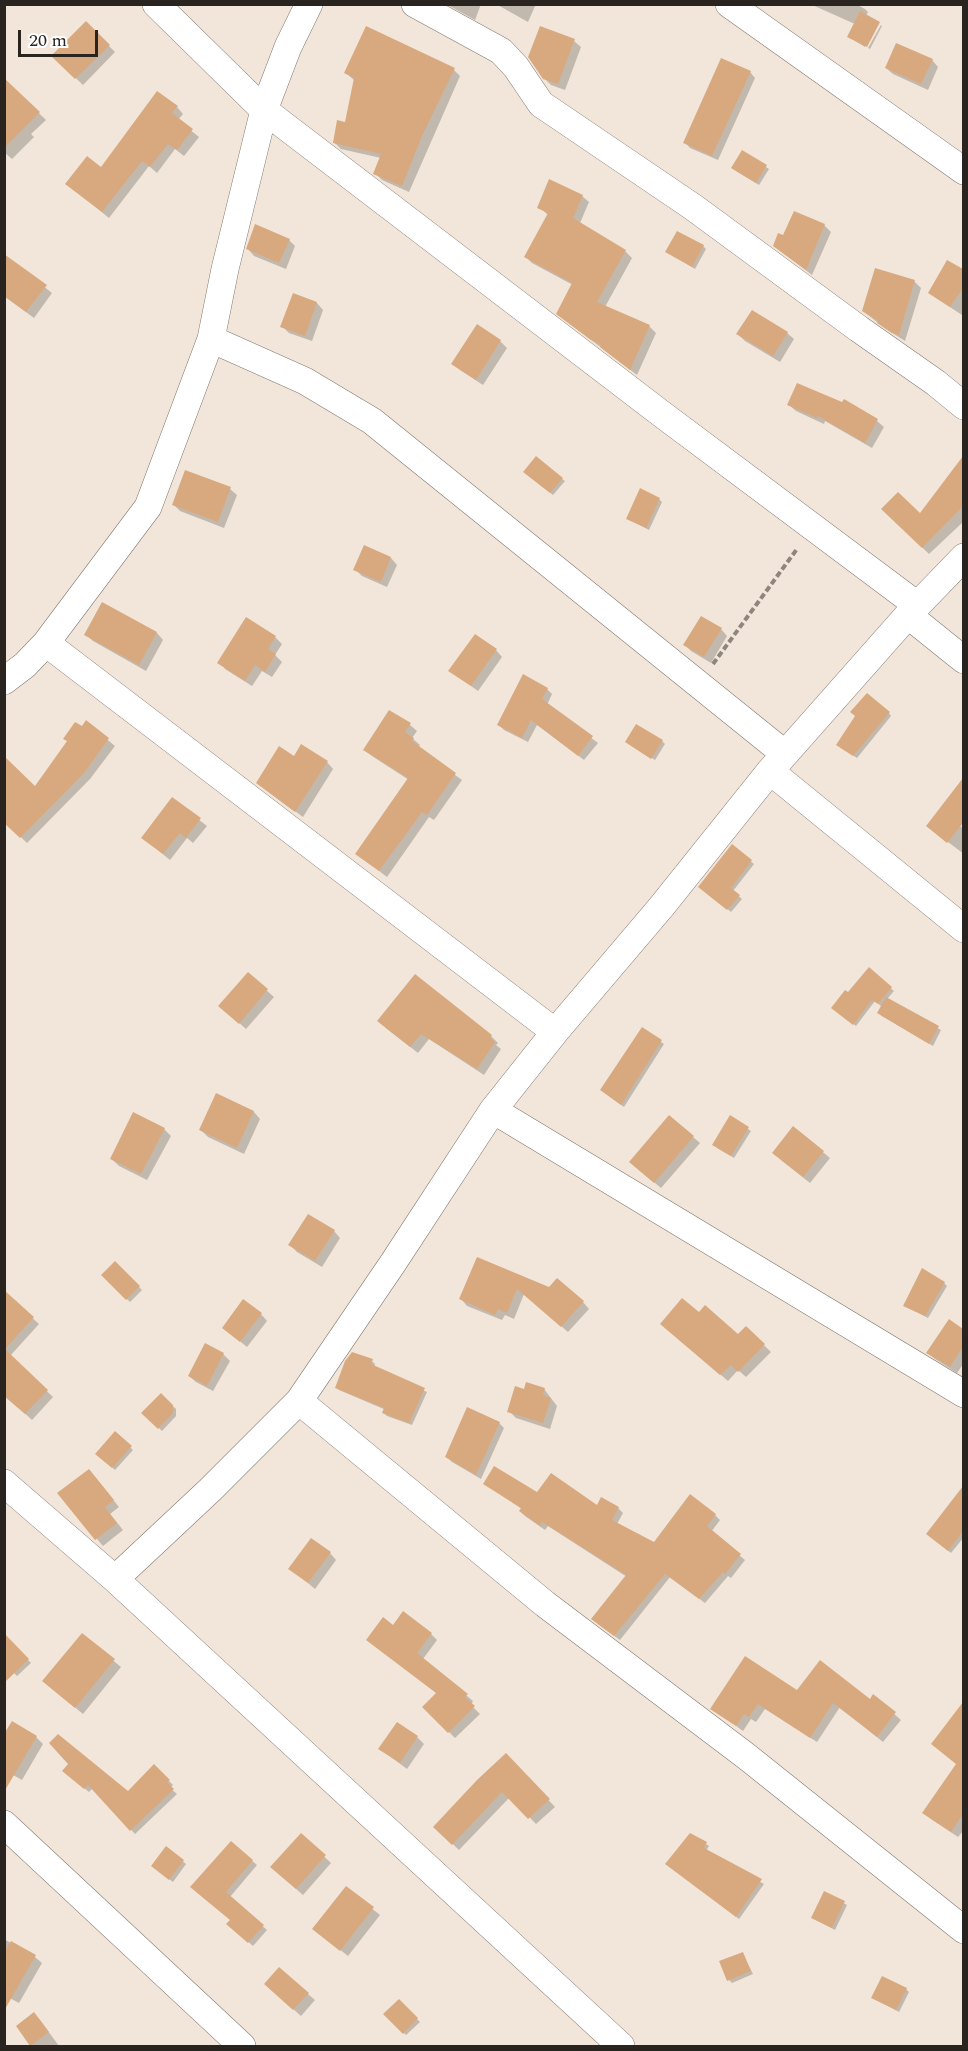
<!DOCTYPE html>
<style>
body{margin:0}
#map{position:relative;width:968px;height:2051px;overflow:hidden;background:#f2e6da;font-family:Spectral,serif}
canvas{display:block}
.frame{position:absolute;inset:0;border:6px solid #292420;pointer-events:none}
.scale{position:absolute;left:18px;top:30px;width:80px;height:27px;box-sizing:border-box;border:3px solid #292420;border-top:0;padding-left:8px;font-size:18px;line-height:21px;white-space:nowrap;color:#292420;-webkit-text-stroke:4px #fff;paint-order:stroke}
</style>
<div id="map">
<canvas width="968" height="2051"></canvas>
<div class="frame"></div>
<div class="scale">20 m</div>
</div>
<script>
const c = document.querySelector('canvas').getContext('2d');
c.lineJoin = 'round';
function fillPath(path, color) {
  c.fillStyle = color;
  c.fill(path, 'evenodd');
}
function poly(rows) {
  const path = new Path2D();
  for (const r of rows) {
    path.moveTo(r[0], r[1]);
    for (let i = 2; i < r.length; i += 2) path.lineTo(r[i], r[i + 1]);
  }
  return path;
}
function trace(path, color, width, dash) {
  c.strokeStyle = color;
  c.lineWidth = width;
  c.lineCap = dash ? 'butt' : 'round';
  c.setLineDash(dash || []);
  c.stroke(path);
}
fillPath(poly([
 [446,4,481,4,475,20],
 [496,4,536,4,528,22],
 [810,4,856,4,865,9,868,12,866,16,878,23,865,47,849,37,855,24],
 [86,23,115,52,83,85,53,56],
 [881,25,882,26,870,49,868,48],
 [574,41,581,47,565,90,551,85,544,78],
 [932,60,938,67,928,90,893,74,886,68],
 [454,70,460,76,409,192,382,180,375,173,381,158,341,149,334,142,346,124,355,81,346,73],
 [750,72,755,78,718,160,690,148,685,142],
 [4,89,14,89,46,120,31,134,34,137,12,159,4,152],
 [177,107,183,114,178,120,199,137,184,156,175,149,157,173,149,166,109,218,67,184,101,169],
 [742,152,769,169,759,185,736,171],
 [582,196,589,202,580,223,625,251,632,258,605,307,649,326,656,333,637,375,565,320,573,285,532,263,526,257,548,215,539,207],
 [824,225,831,232,812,275,774,246,784,237],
 [289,240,295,246,286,269,254,256,248,249],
 [703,246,706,249,695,269,667,252],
 [4,255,52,293,34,318,4,296],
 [948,262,964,271,962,315,933,296],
 [876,270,915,282,921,288,905,341,886,329,863,311],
 [294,295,317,303,323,310,312,341,289,333,282,326],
 [787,333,794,339,780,362,745,341,738,334],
 [500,341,507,348,483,385,460,370,453,364],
 [789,405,877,421,884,427,872,448,825,421,824,424,796,411],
 [964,459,963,522,929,554,883,509,921,515],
 [528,475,562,479,565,481,553,495],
 [230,489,237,495,224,528,180,511,173,504],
 [659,499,662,502,649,530,628,519],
 [391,558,397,565,387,587,362,576,355,569],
 [103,604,157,633,163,640,146,671,93,641,86,635],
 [247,619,275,637,282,644,275,655,282,662,272,677,262,671,252,686,225,669,219,662],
 [721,629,727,636,711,663,691,651,685,645],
 [496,650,502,657,478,691,450,671],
 [547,689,552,694,547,705,598,743,584,760,537,725,528,742,504,730,498,724],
 [389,712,410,725,417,731,412,738,420,745,418,748,462,780,434,820,429,817,387,877,357,854,409,780,372,756,365,749],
 [889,713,891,716,857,758,841,748],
 [86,722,115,746,90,779,27,843,4,821,35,788],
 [662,741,665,744,655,760,627,742],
 [294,758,327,762,333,769,303,817,257,783],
 [172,799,207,826,193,843,187,838,170,860,143,838],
 [940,811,964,829,964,854,932,830],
 [732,846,754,864,733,891,742,899,731,912,703,889],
 [869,970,894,991,887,999,941,1030,933,1046,882,1016,879,1013,882,1007,875,1001,856,1026,836,1011],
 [248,974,274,997,246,1029,227,1012],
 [386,1028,491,1036,498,1043,496,1045,501,1049,484,1075,429,1039,418,1053],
 [642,1029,664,1044,624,1107,605,1093],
 [254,1112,260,1119,244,1154,208,1137,201,1130],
 [730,1117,751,1131,734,1158,717,1148],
 [794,1128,830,1158,810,1183,781,1160],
 [164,1129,171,1136,147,1180,119,1166,112,1159],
 [693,1137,700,1143,661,1188,638,1169],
 [334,1231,340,1238,322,1267,297,1252,290,1245],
 [478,1259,583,1302,589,1309,568,1332,524,1294,514,1319,505,1315,502,1320,467,1306,461,1299],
 [115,1263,142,1290,130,1302,103,1275],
 [944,1283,947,1286,928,1318,905,1306],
 [4,1292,39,1324,10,1356,53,1397,32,1420,4,1394],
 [261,1314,267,1321,247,1347,224,1328],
 [699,1314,739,1336,746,1328,771,1352,746,1377,738,1370,728,1381,668,1330],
 [950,1321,964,1330,964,1363,957,1373,935,1359,928,1353],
 [223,1354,230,1361,213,1391,196,1382,189,1376],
 [372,1361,375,1364,374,1367,427,1392,412,1425,387,1416,384,1413,386,1410,339,1390,336,1387],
 [544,1389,557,1406,550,1429,516,1418,509,1411,525,1391],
 [161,1395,176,1409,176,1416,162,1431,144,1413],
 [499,1423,504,1428,481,1479,452,1462,447,1457],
 [115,1433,133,1450,115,1470,97,1454],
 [95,1477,119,1507,110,1514,123,1530,103,1546,59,1494],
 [485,1484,597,1507,618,1508,623,1513,617,1524,654,1544,715,1515,720,1520,711,1532,745,1560,731,1578,728,1576,705,1603,670,1577,620,1640,598,1624,627,1577,548,1526,545,1530,525,1516,520,1511,522,1509],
 [953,1502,964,1509,964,1537,951,1553,931,1537],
 [330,1553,336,1560,315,1589,290,1568],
 [394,1627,431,1634,437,1640,423,1659,473,1701,471,1705,480,1714,455,1738,424,1707,437,1693,368,1640],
 [82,1635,121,1667,83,1714,51,1688],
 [10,1641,31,1663,17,1676,4,1663],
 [798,1692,870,1701,874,1696,901,1720,883,1742,840,1707,817,1742,765,1709,756,1722,751,1719,743,1731,712,1708],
 [961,1708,964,1709,964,1830,958,1837,931,1819,924,1813,958,1764],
 [13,1723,36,1737,43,1744,22,1780,4,1770],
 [417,1737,424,1744,407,1769,380,1749],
 [506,1755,555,1807,536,1824,510,1797,459,1850,435,1827],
 [154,1766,173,1785,170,1788,177,1794,135,1834,93,1788,89,1792,68,1775,128,1793],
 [301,1835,331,1863,303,1895,279,1874],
 [231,1843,257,1865,230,1897,267,1930,253,1946,228,1924,232,1920,196,1891],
 [706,1844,709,1846,706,1851,764,1884,739,1919,670,1867],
 [167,1848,186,1864,173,1882,156,1869],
 [346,1888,380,1915,348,1956,314,1929],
 [825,1893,847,1905,835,1930,816,1920],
 [4,1939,35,1957,42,1963,19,2003,4,1995],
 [742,1953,753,1974,732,1983,729,1980],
 [906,1989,909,1992,899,2012,873,1998],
 [273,1991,308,1994,315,2000,301,2016],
 [399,2001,420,2022,406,2035,385,2014],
 [34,2014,40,2020,59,2046,32,2046,18,2026]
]), '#0003');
fillPath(poly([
 [860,11,880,22,867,47,847,37],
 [86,21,110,45,75,79,51,56],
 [366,26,455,68,422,136,402,186,373,174,381,154,333,143,337,120,345,122,354,78,344,73],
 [540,26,575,39,558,84,543,79,528,57],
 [896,43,933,59,921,84,885,68],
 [721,58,751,71,712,156,683,143],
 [4,78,40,112,4,148],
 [157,91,178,106,172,113,193,129,177,150,168,144,150,167,142,161,102,212,65,184,87,156,101,167],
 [742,150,767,165,756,183,731,168],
 [549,179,583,195,573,218,626,250,597,302,650,325,630,370,600,347,601,345,591,340,556,314,572,283,524,257,548,213,537,208],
 [794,211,825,224,806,270,773,246,778,233,783,235],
 [255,224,290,239,279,263,246,249],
 [677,231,704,245,692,267,665,252],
 [4,254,47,285,26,312,4,296],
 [947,260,963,269,963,288,950,307,928,293],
 [875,268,915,280,899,335,892,333,877,323,878,321,862,311],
 [293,293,317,302,305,336,280,327],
 [752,310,788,332,773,356,736,334],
 [477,324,501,340,476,380,451,364],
 [797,383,842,402,844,399,878,419,865,443,818,416,817,418,787,405],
 [536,456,563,478,550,493,523,472],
 [963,456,963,506,922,548,881,509,898,492,920,513],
 [185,470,231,487,218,522,172,505],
 [640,488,660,498,646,528,626,519],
 [364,545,391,557,381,582,353,570],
 [102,602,157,632,139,665,84,635],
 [701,616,722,628,704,657,683,645],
 [246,617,276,636,268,649,276,654,265,672,255,665,245,681,217,663],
 [475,634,497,649,471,686,448,671],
 [523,674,548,688,542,699,593,736,578,756,531,720,522,738,497,725],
 [867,693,890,712,853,756,836,745,855,716,850,712],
 [389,710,411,723,405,732,414,738,412,741,456,773,427,815,422,812,379,871,355,854,408,778,363,750],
 [86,720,109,738,84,773,20,838,4,823,4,756,35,786,67,741,63,739,75,722,82,726],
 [636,724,663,740,651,759,625,742],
 [301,744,328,761,295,812,256,783,279,746,294,756],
 [963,778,963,823,947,843,926,826],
 [172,797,201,818,186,838,180,833,163,854,141,838],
 [732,844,752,860,731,888,740,895,727,910,698,887],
 [869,967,892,987,878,1004,872,1000,853,1025,831,1008,845,990,848,992],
 [248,972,268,989,239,1024,218,1006],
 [415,974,492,1035,490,1038,495,1042,477,1069,421,1034,410,1047,377,1021],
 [886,997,939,1026,929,1044,877,1013],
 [642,1027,662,1040,621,1105,600,1090],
 [216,1093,254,1111,237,1148,199,1130],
 [133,1112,165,1128,141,1174,110,1159],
 [669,1115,694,1136,654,1183,629,1162],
 [730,1115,749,1127,731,1156,712,1145],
 [793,1126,824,1151,803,1177,772,1153],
 [308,1214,335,1230,315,1261,288,1245],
 [477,1257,549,1287,557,1278,584,1301,561,1327,517,1289,507,1313,498,1309,495,1315,459,1299],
 [115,1261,140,1286,126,1300,101,1275],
 [922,1268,945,1282,925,1316,903,1306],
 [4,1290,34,1317,5,1349,48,1390,25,1414,4,1396],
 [682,1298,699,1312,705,1305,738,1334,746,1326,765,1344,738,1372,731,1365,720,1375,660,1324],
 [243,1299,262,1313,240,1342,222,1328],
 [949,1319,963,1329,963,1347,950,1367,926,1353],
 [205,1343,224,1353,207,1386,188,1376],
 [352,1352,373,1359,371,1364,425,1388,409,1423,382,1413,384,1408,335,1388,345,1361],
 [526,1382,545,1388,543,1395,551,1398,543,1423,507,1412,515,1386,524,1389],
 [161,1393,173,1405,173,1413,158,1429,141,1413],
 [467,1407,500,1422,476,1475,445,1457],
 [115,1431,132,1446,112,1468,95,1454],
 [494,1466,537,1492,551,1473,597,1505,601,1497,619,1507,612,1520,654,1542,690,1494,716,1514,707,1526,741,1554,725,1574,723,1572,699,1599,665,1574,614,1636,591,1619,626,1575,542,1522,540,1526,519,1511,521,1508,483,1484],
 [89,1469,114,1500,105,1507,117,1523,95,1540,57,1493],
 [963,1486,963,1531,948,1551,926,1534],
 [311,1538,331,1552,308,1583,288,1569],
 [403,1611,432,1633,417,1653,468,1694,465,1697,475,1706,448,1733,422,1707,436,1693,366,1640,383,1617,393,1625],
 [4,1633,29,1659,4,1683],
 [82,1633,115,1659,75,1708,42,1681],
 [745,1656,797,1690,820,1660,870,1699,873,1694,896,1712,877,1737,833,1703,810,1738,758,1704,749,1717,744,1714,736,1726,710,1709],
 [963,1702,963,1814,951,1832,922,1813,956,1764,931,1744],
 [12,1721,37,1736,4,1792,4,1734],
 [397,1722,418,1736,400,1763,378,1749],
 [58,1734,128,1791,154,1764,170,1780,167,1782,174,1789,130,1831,88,1785,84,1789,62,1771,68,1764,49,1743],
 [506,1753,550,1799,528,1819,502,1792,452,1845,433,1827,477,1780],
 [301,1833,326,1855,296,1889,270,1867],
 [690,1833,707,1842,704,1848,762,1879,736,1917,665,1864],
 [231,1841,253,1860,226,1892,264,1925,248,1943,226,1924,230,1920,190,1887],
 [166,1846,184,1860,169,1880,151,1866],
 [346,1886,374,1907,340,1951,312,1929],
 [824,1891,845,1901,832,1928,811,1918],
 [11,1941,36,1955,4,2011,4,1952],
 [743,1952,751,1971,727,1981,719,1961],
 [279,1967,309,1993,293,2010,264,1984],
 [882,1976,907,1988,896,2010,871,1998],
 [399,1999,418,2018,403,2034,383,2014],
 [34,2012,49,2032,30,2046,16,2026]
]), '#d8a97e');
const street = poly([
 [156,4,264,110,663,415,917,605],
 [415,4,501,51,516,67,541,104,693,207,859,329,936,383,964,406],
 [729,4,964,171],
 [211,339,305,381,372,421,785,754],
 [908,615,964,660],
 [46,643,555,1032],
 [4,681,25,665,46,643,148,507,211,339,225,269,264,110,288,47,309,4],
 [770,771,964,929],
 [493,1110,964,1394],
 [299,1401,545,1604,746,1756,964,1930],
 [4,1483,115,1579,621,2046],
 [115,1579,210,1490,299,1401,393,1263,493,1110,555,1032,662,906,770,771,908,615,964,557],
 [4,1824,242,2046]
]);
trace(street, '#82776d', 28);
trace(poly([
 [713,664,797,549]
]), '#8e857d', 4, [6, 3]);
trace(street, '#fff', 27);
</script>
